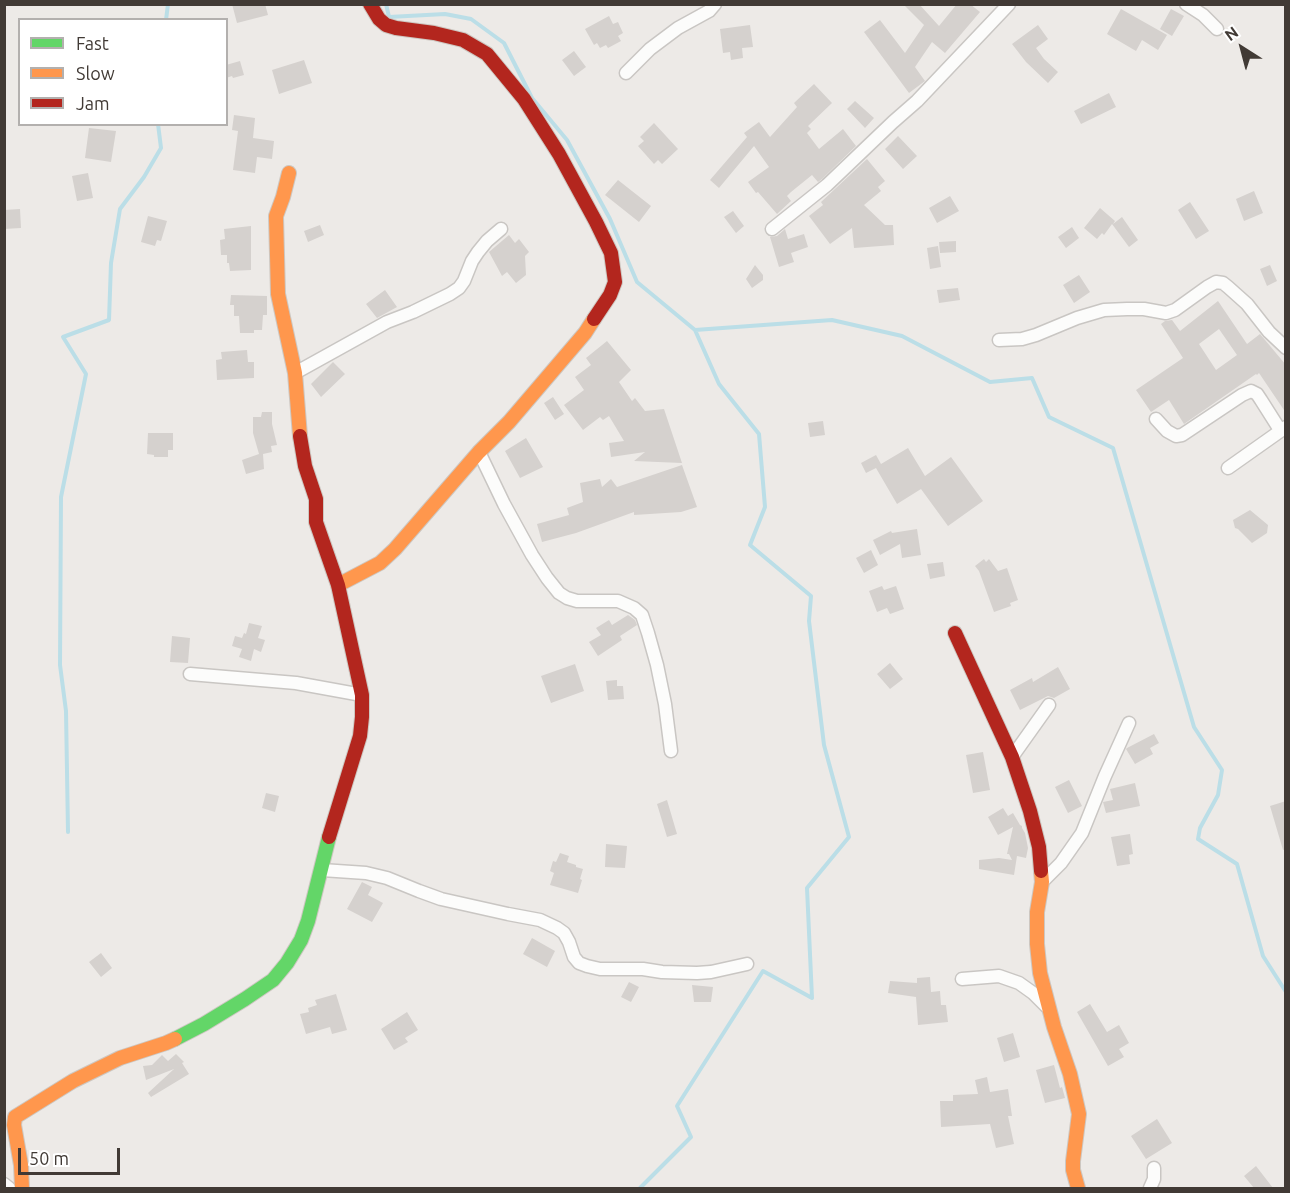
<!DOCTYPE html>
<style>
body{margin:0}
#map{position:relative;width:1290px;height:1193px;overflow:hidden;background:#edeae7;font-family:Ubuntu,sans-serif}
canvas{display:block}
.frame{position:absolute;inset:0;border:6px solid #413a35;pointer-events:none}
.legend{position:absolute;left:18px;top:18px;width:210px;height:108px;box-sizing:border-box;background:#fff;border:2px solid #b3b0ae;margin:0;padding:8px 10px;list-style:none;font-size:18px;color:#413a35}
.legend li{display:flex;align-items:center;gap:12px;height:30px}
.legend b{width:30px;border:2px solid #b3b0ae}
.north{position:absolute;left:1212px;top:18px;width:60px;height:60px;-webkit-text-stroke:4px #fff;paint-order:stroke;rotate:324deg;font-size:16px;font-weight:700;line-height:24px;text-align:center;color:#413a35}
.north::after{content:'';display:block;margin:auto;width:21px;height:27px;background:#413a35;clip-path:polygon(50% 0,100% 100%,50% 72%,0 100%)}
.scale{position:absolute;left:18px;top:1148px;width:102px;height:27px;box-sizing:border-box;border:3px solid #413a35;border-top:0;padding-left:8px;font-size:18px;line-height:21px;white-space:nowrap;color:#413a35;-webkit-text-stroke:4px #fff;paint-order:stroke}
</style>
<div id="map">
<canvas width="1290" height="1193"></canvas>
<div class="frame"></div>
<ul class="legend">
<li><b style="height:8px;background:#63d668"></b>Fast</li>
<li><b style="height:8px;background:#ff974d"></b>Slow</li>
<li><b style="height:8px;background:#b3261e"></b>Jam</li>
</ul>
<div class="north">N</div>
<div class="scale">50 m</div>
</div>
<script>
const c = document.querySelector('canvas').getContext('2d');
c.lineJoin = 'round';
function poly(rows) {
  const path = new Path2D();
  for (const r of rows) {
    path.moveTo(r[0], r[1]);
    for (let i = 2; i < r.length; i += 2) path.lineTo(r[i], r[i + 1]);
  }
  return path;
}
function trace(path, color, width, dash) {
  c.strokeStyle = color;
  c.lineWidth = width;
  c.lineCap = dash ? 'butt' : 'round';
  c.setLineDash(dash || []);
  c.stroke(path);
}
function fillPath(path, color) {
  c.fillStyle = color;
  c.fill(path, 'evenodd');
}
trace(poly([
 [386,4,389,17,445,14,471,19,504,43,532,98,567,140,610,219,637,282,695,330,832,320,902,336,990,382,1032,378,1049,417,1113,448,1194,727,1222,770,1218,795,1200,828,1198,839,1237,864,1263,956,1286,992],
 [166,20,168,4],
 [68,832,66,711,60,665,61,497,86,374,63,337,109,320,111,263,120,209,144,177,161,148,158,124],
 [640,1188,691,1137,677,1106,763,971,812,998,807,888,849,837,824,745,809,621,811,596,750,545,765,507,759,434,719,384,695,330]
]), '#bbdee7', 4);
fillPath(poly([
 [232,4,265,4,268,15,237,23],
 [903,4,919,4,939,26,957,4,970,4,980,12,945,53,932,42,915,67,925,81,909,93,864,32,880,20,905,53,924,25],
 [1121,9,1167,35,1158,50,1142,40,1136,51,1107,34],
 [1171,9,1184,16,1172,36,1160,29],
 [609,16,613,24,618,22,623,33,618,36,621,41,608,48,606,45,600,48,597,43,594,45,585,29],
 [750,25,753,47,742,48,743,58,731,60,730,52,723,53,720,29],
 [1038,25,1048,39,1036,48,1044,59,1058,72,1048,83,1026,62,1012,44],
 [574,51,586,67,574,76,562,60],
 [304,60,312,83,279,94,272,70],
 [240,61,244,75,233,78,232,76,226,78,226,65],
 [814,84,832,103,808,126,811,129,807,133,819,149,843,129,856,146,822,179,818,182,812,175,791,192,790,190,791,192,787,196,791,201,777,214,758,192,756,193,748,182,769,167,754,146,719,188,710,180,747,137,744,133,759,122,770,137,797,107,794,103],
 [1109,93,1116,107,1081,124,1074,111],
 [855,101,874,118,865,128,847,109],
 [234,115,255,118,253,138,274,141,272,159,257,157,255,173,233,170,238,131,232,130],
 [654,123,678,149,662,164,658,160,654,164,638,146,644,141,640,137],
 [89,128,116,131,111,162,85,158],
 [898,136,917,156,903,169,885,149],
 [867,159,885,181,878,187,881,191,864,205,885,225,893,225,894,245,854,248,852,228,830,244,809,216,823,205,821,202],
 [88,173,93,198,77,201,72,176],
 [618,180,651,206,639,222,605,195],
 [1254,191,1263,213,1244,221,1236,199],
 [950,196,959,211,937,223,929,208],
 [1190,202,1209,231,1196,239,1178,210],
 [1100,208,1115,221,1113,224,1122,217,1138,240,1129,247,1112,224,1104,235,1102,233,1097,239,1084,228],
 [20,209,21,228,4,229,4,210],
 [733,211,744,226,736,233,724,217],
 [148,216,167,221,161,241,157,240,155,246,141,242],
 [320,225,324,235,308,242,304,231],
 [251,226,251,270,230,271,229,263,227,263,227,255,221,255,220,240,225,239,224,229],
 [1072,227,1079,238,1066,248,1058,237],
 [785,229,788,239,804,234,808,247,791,253,794,262,779,267,770,237,777,236],
 [509,235,515,243,519,239,529,252,525,256,526,275,516,283,507,272,502,276,489,252],
 [956,241,956,252,940,253,939,242],
 [938,246,941,267,930,269,927,248],
 [755,265,763,275,763,280,752,288,746,279],
 [1270,265,1277,281,1267,286,1260,269],
 [1079,275,1090,292,1074,303,1063,285],
 [958,288,960,300,939,303,937,290],
 [385,290,397,307,377,318,366,304],
 [231,295,267,296,267,315,263,315,262,330,254,330,254,333,240,333,239,316,234,316,234,305,230,305],
 [1218,301,1247,344,1260,334,1286,365,1286,413,1259,373,1257,375,1256,374,1184,424,1169,400,1151,412,1136,390,1183,358,1161,324,1165,321,1172,320,1180,331],
 [1219,329,1237,355,1216,370,1199,344],
 [607,341,631,370,619,382,632,401,635,398,645,411,664,409,682,463,634,461,645,452,611,457,609,443,624,441,609,416,603,420,600,417,583,430,564,405,584,390,575,377,591,365,586,358],
 [247,350,248,362,254,362,254,378,217,380,216,360,222,359,221,352],
 [333,362,345,374,321,397,311,384],
 [553,397,564,414,555,420,544,403],
 [262,412,272,412,272,424,277,445,271,446,272,452,263,454,264,469,246,474,242,460,259,454,253,433,253,417,261,417],
 [823,421,825,435,810,437,808,423],
 [148,433,173,433,173,450,168,450,168,457,154,457,154,455,147,454],
 [526,438,543,467,520,478,505,451],
 [908,448,925,476,951,457,983,501,948,526,921,489,897,504,876,468,866,473,861,463,876,455,881,464],
 [682,465,697,507,681,512,634,515,634,512,576,533,542,542,537,524,569,515,567,508,583,502,580,483,600,479,602,487,611,479,617,487],
 [1250,510,1268,525,1267,533,1252,543,1238,529,1235,528,1233,520],
 [917,529,921,555,902,558,900,544,880,555,873,540,891,531,892,533],
 [871,550,878,565,864,573,856,558],
 [984,559,986,562,989,559,998,571,1007,568,1018,600,1010,603,1011,606,994,612,979,571,975,566],
 [943,562,945,576,930,579,927,564],
 [882,586,884,590,896,586,904,609,890,614,887,608,877,612,869,591],
 [628,615,635,620,637,625,620,636,622,640,598,656,589,642,601,635,596,628,609,620,612,625],
 [249,623,262,626,258,638,265,640,261,652,254,649,251,661,239,657,242,649,232,646,235,636,242,638,244,633,246,634],
 [172,636,190,638,188,663,170,662],
 [890,663,903,679,890,689,877,674],
 [575,664,584,691,551,703,541,676],
 [1058,667,1070,689,1054,698,1048,696,1020,710,1010,690,1032,678,1033,682],
 [617,680,617,686,623,686,624,699,608,700,606,681],
 [1154,734,1159,743,1150,748,1153,754,1135,764,1126,749,1127,748],
 [983,752,990,790,973,793,966,755],
 [1069,780,1082,806,1068,813,1055,787],
 [1135,783,1140,806,1106,813,1103,802,1113,800,1110,789],
 [266,793,279,796,275,812,262,808],
 [667,800,677,834,667,837,657,804],
 [1286,801,1286,849,1283,850,1270,806],
 [1003,808,1008,816,1013,813,1020,825,1022,826,1022,828,1025,833,1028,848,1026,858,1017,856,1014,875,979,869,979,860,999,858,1012,860,1009,854,1007,854,1013,827,998,835,988,817],
 [1130,834,1133,854,1129,855,1130,864,1117,866,1111,837],
 [606,844,627,846,625,868,605,867],
 [560,853,569,856,567,862,576,865,576,867,583,869,580,879,582,880,578,893,550,885,554,873,550,871,553,861,556,862],
 [362,882,372,887,368,895,383,903,372,922,347,909],
 [532,938,555,951,547,967,523,954],
 [101,953,112,968,101,977,89,962],
 [930,977,931,992,940,991,941,1005,946,1005,948,1022,918,1025,916,997,888,993,890,981,917,983,917,978],
 [629,982,639,987,631,1002,621,997],
 [692,985,713,987,711,1002,694,1002],
 [336,994,347,1030,332,1034,330,1027,306,1034,300,1014,309,1012,308,1008,317,1005,315,1000],
 [1090,1004,1107,1032,1119,1025,1129,1043,1119,1049,1124,1057,1108,1066,1077,1012],
 [407,1012,418,1030,405,1038,408,1042,394,1050,381,1029],
 [1013,1033,1020,1057,1004,1062,997,1038],
 [176,1054,184,1062,182,1063,189,1074,151,1097,148,1093,174,1069,146,1080,143,1066,152,1065,162,1055,168,1061],
 [1054,1065,1060,1088,1062,1087,1065,1098,1045,1103,1036,1070],
 [987,1077,990,1092,1008,1089,1012,1116,1008,1116,1014,1144,996,1148,990,1124,941,1127,940,1101,953,1101,953,1095,978,1094,975,1080],
 [1157,1119,1172,1143,1146,1159,1131,1136],
 [1256,1166,1273,1188,1254,1188,1244,1176]
]), '#d5d1ce');
const street = poly([
 [1186,4,1203,15,1217,29],
 [626,73,650,49,678,28,709,11,715,4],
 [772,229,827,185,893,122,917,101,1009,4],
 [999,340,1022,339,1036,335,1077,318,1104,310,1127,309,1144,309,1166,313,1175,310,1207,287,1216,282,1223,283,1228,287,1247,304,1269,332,1286,348],
 [295,373,387,322,413,312,450,294,459,288,464,281,472,261,478,252,487,241,501,229],
 [1156,419,1167,431,1176,436,1182,435,1242,395,1251,391,1257,394,1261,400,1280,430],
 [479,452,504,504,532,555,547,578,559,593,567,598,577,601,618,601,634,608,642,615,648,633,657,665,665,704,671,751],
 [1228,468,1286,427],
 [190,674,296,683,362,695],
 [1012,757,1049,705],
 [322,870,366,873,387,878,419,891,441,899,508,914,540,920,557,928,564,933,569,942,574,957,579,963,587,966,600,969,643,969,662,972,697,973,711,972,747,964],
 [1042,882,1061,863,1082,833,1105,776,1129,723],
 [962,979,999,976,1019,983,1033,993,1049,1009],
 [4,1184,9,1188],
 [1150,1188,1154,1179,1154,1168]
]);
const fast = poly([
 [175,1039,204,1024,245,999,273,980,287,963,301,940,308,921,329,837]
]);
const slow = poly([
 [289,173,283,197,276,216,278,294,295,373,300,436],
 [338,585,380,563,395,549,479,452,509,422,585,333,594,319],
 [1041,871,1042,882,1037,912,1037,944,1040,973,1054,1027,1070,1074,1079,1114,1073,1161,1073,1170,1078,1188],
 [22,1188,21,1165,14,1125,15,1117,73,1081,120,1058,166,1043,175,1039]
]);
const jam = poly([
 [370,4,379,19,386,25,396,28,434,33,463,40,487,54,524,99,559,154,596,222,611,253,615,282,610,295,594,319],
 [300,436,305,466,316,499,316,522,338,585,362,695,362,717,360,736,329,837],
 [955,633,1012,757,1030,811,1039,847,1041,871]
]);
trace(street, '#c9c6c3', 15);
trace(fast, '#cdc7c1', 16);
trace(slow, '#cdc7c1', 16);
trace(jam, '#cdc7c1', 16);
trace(street, '#fcfcfb', 12);
trace(fast, '#63d668', 14);
trace(slow, '#ff974d', 14);
trace(jam, '#b3261e', 14);
</script>
